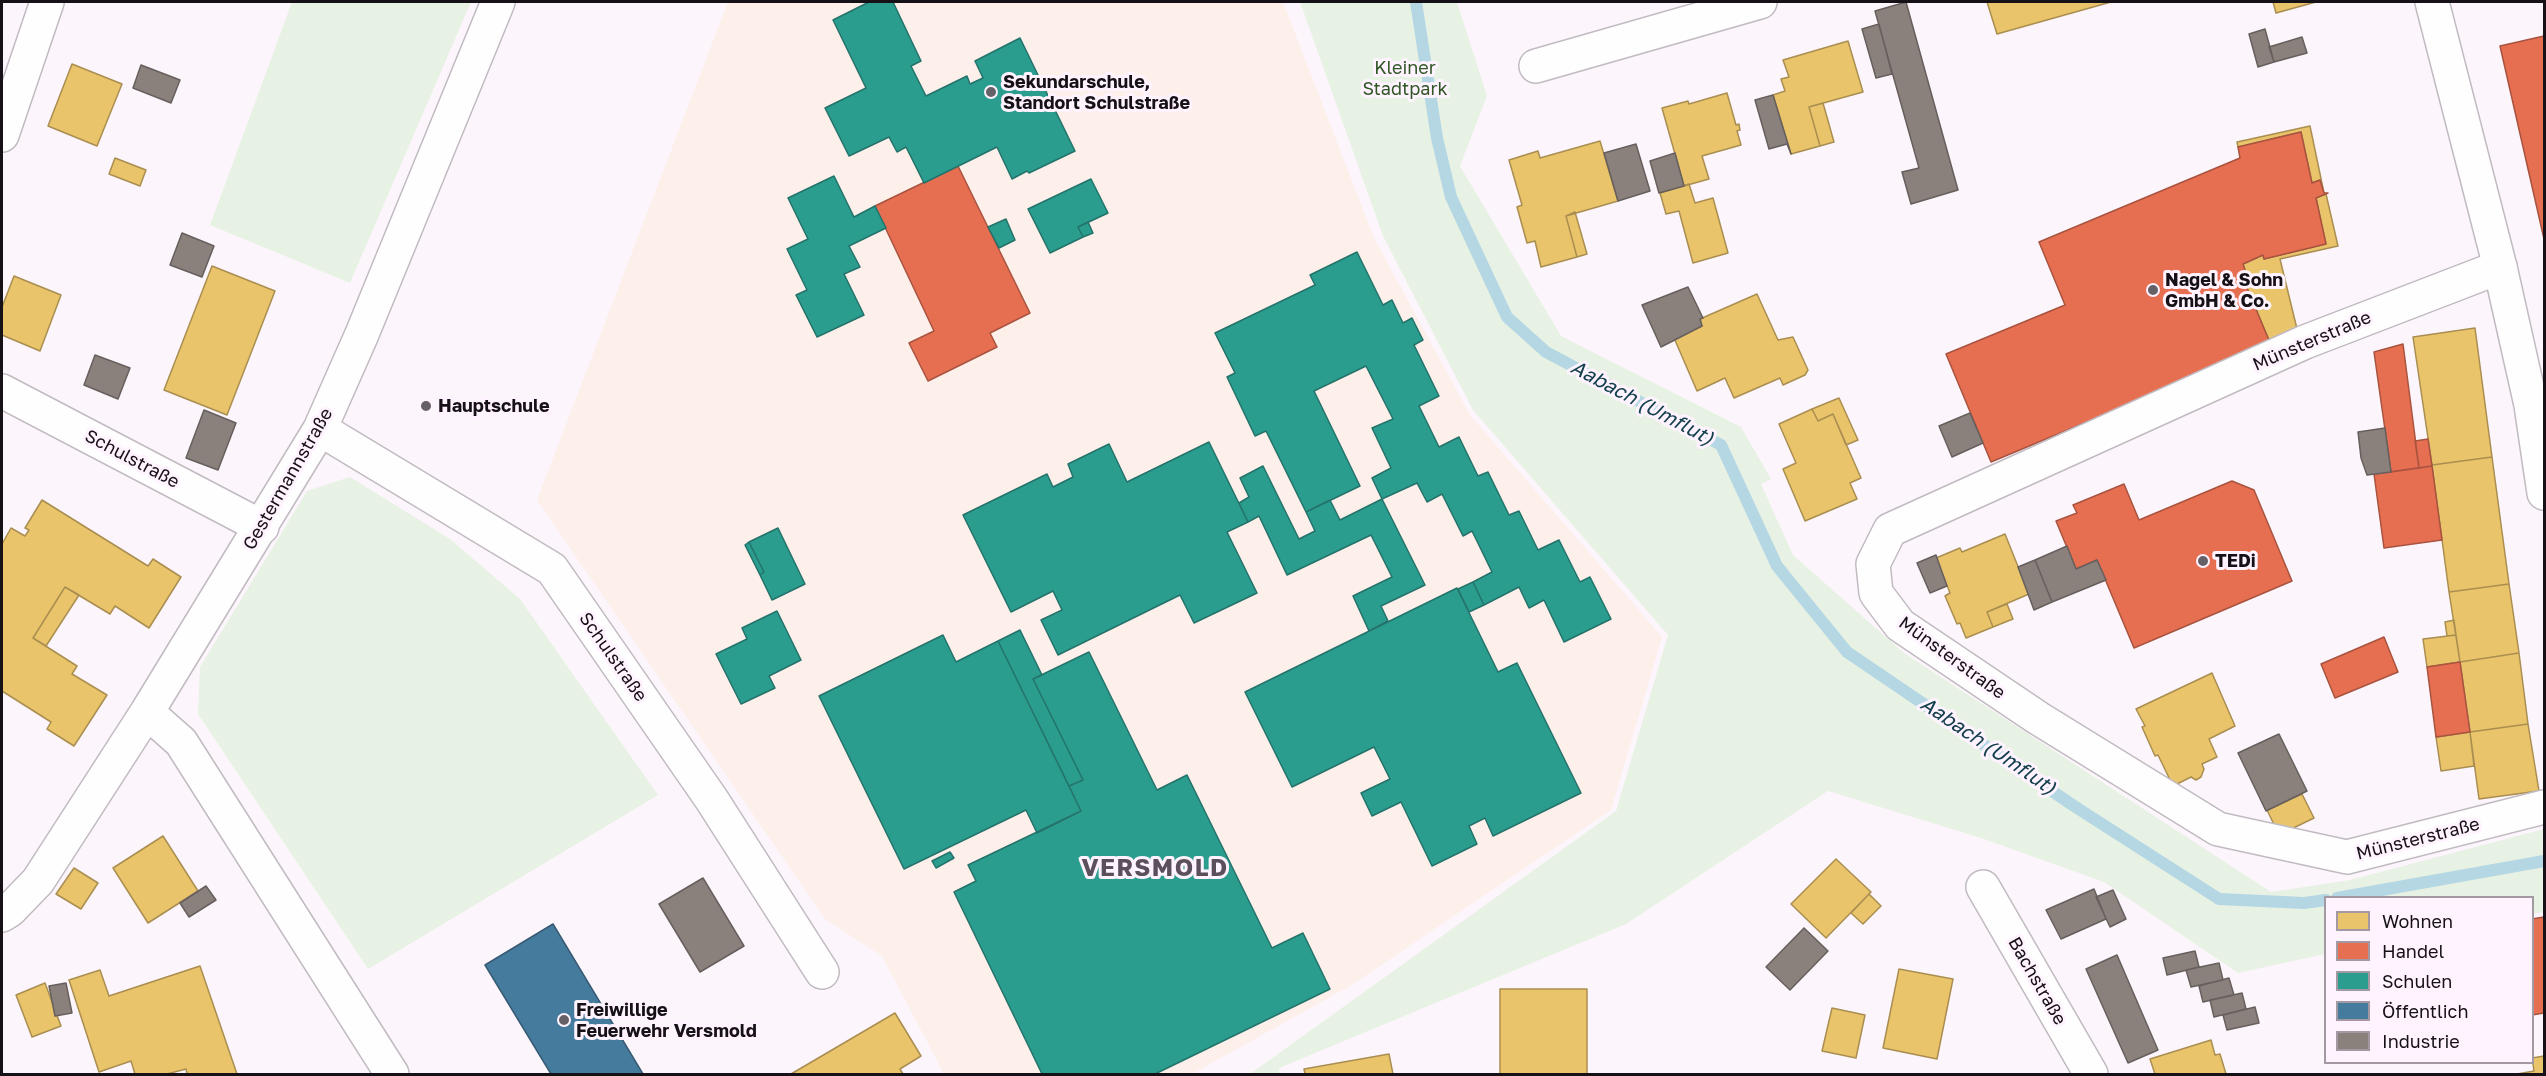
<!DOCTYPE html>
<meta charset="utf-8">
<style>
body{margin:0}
#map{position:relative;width:2546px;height:1076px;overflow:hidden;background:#fcf6fc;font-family:"Golos Text",sans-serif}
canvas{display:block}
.frame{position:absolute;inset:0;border:3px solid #161116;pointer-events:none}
.legend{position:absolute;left:2324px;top:896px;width:210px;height:168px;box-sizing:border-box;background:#fff3ff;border:2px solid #a299a2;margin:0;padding:8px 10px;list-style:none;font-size:18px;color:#161116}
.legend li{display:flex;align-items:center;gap:12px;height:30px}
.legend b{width:30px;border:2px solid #a299a2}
</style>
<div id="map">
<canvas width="2546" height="1076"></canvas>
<div class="frame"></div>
<ul class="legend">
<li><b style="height:16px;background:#e9c46a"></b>Wohnen</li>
<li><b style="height:16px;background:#e76f51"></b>Handel</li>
<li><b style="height:16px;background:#2a9d8f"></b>Schulen</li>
<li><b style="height:16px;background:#457b9d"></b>Öffentlich</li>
<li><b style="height:16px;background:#8a817c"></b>Industrie</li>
</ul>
</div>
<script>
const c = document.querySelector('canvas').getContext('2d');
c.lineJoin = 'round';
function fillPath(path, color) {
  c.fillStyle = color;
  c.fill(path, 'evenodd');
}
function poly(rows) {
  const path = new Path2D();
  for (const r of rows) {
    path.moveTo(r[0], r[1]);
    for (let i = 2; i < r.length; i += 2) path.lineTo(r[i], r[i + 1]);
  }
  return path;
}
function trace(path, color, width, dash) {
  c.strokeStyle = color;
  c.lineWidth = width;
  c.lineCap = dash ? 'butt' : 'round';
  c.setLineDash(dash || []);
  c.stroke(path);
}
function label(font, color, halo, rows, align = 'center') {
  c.font = font + ' "Golos Text",sans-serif';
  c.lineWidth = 6;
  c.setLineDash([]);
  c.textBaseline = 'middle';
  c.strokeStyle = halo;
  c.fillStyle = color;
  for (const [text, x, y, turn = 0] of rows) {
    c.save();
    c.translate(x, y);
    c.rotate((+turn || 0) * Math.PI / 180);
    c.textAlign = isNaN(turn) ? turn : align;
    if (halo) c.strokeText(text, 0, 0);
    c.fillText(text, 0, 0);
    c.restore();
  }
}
fillPath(poly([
 [728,2,1283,2,1374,238,1470,415,1662,637,1611,810,1350,986,1192,1074,944,1074,882,956,825,919,537,500]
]), '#fdefea');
fillPath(poly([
 [292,2,471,2,350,283,210,225],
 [1300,2,1457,2,1487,96,1460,166,1561,336,1741,427,1771,479,1761,484,1793,555,1904,653,2271,892,2350,880,2544,829,2544,912,2533,914,2532,898,2326,898,2325,954,2238,973,2104,882,1981,838,1828,791,1626,924,1279,1068,1280,1074,1250,1074,1616,811,1668,635,1473,410,1383,236],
 [350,477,450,539,520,599,658,795,368,969,198,714,200,667,307,491]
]), '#e8f2e4');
const homes = poly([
 [1987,2,2111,2,1997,34,1987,2],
 [2273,2,2316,2,2276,13,2273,2],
 [1848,41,1863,92,1809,107,1820,146,1791,154,1773,95,1785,91,1781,79,1789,77,1783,60,1848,41],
 [72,64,122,84,97,146,48,126,72,64],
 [1727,93,1736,125,1739,124,1740,130,1737,131,1741,145,1702,156,1709,179,1684,186,1662,108,1688,101,1689,104,1727,93],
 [1823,103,1834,142,1820,146,1809,107,1823,103],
 [2310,126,2324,193,2320,180,2312,183,2301,132,2238,147,2237,142,2310,126],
 [1600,141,1618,201,1566,216,1577,257,1541,267,1535,241,1527,243,1517,207,1522,205,1509,160,1538,151,1540,158,1600,141],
 [115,158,146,170,140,186,109,174,115,158],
 [1689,184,1695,203,1713,198,1728,253,1693,263,1679,211,1666,214,1660,193,1689,184],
 [2326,194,2338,246,2280,259,2298,333,2271,345,2242,276,2246,273,2243,264,2263,255,2264,259,2326,244,2316,198,2326,194],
 [1575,212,1587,254,1577,257,1566,216,1575,212],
 [212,266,275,291,227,415,164,390,212,266],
 [14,276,61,295,40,351,2,335,2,307,14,276],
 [1757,294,1778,340,1793,337,1808,370,1805,375,1783,385,1780,378,1734,398,1725,378,1697,391,1674,338,1702,326,1700,319,1757,294],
 [2475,328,2492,457,2432,465,2413,337,2475,328],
 [1839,398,1858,440,1846,445,1833,414,1818,421,1812,409,1839,398],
 [1812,409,1818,421,1833,414,1861,478,1850,483,1857,499,1805,521,1783,469,1796,463,1779,424,1812,409],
 [2492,457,2509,584,2449,592,2432,465,2492,457],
 [42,500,148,566,153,559,181,577,149,628,115,606,110,614,65,587,33,638,77,666,72,674,107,695,74,746,47,729,51,722,2,691,2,544,11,528,25,536,29,530,25,528,42,500],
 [2005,534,2029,594,1987,612,1993,627,1966,638,1960,623,1957,624,1945,596,1950,593,1936,558,1960,548,1962,552,2005,534],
 [2509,584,2519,653,2460,662,2449,592,2509,584],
 [65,587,79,595,46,646,33,638,65,587],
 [2007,604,2013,619,1993,627,1987,612,2007,604],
 [2454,620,2456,635,2447,636,2445,622,2454,620],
 [2456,635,2460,662,2427,667,2423,639,2456,635],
 [2519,653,2528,724,2470,732,2460,662,2519,653],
 [2212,673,2235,726,2209,739,2217,757,2202,764,2204,769,2201,777,2196,780,2191,777,2173,786,2158,755,2155,756,2142,727,2145,726,2136,709,2212,673],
 [2528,724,2539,791,2479,799,2470,732,2528,724],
 [2470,732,2474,766,2441,771,2436,737,2470,732],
 [2302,794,2314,818,2279,835,2267,810,2302,794],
 [163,836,198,891,148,923,113,868,163,836],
 [1836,859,1871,892,1826,938,1791,904,1836,859],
 [74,868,98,883,81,909,56,894,74,868],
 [1869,894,1881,906,1863,924,1851,913,1869,894],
 [200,966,237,1074,187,1074,186,1069,167,1074,135,1074,131,1061,99,1072,69,980,100,970,109,996,200,966],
 [1899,969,1953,979,1937,1059,1883,1048,1899,969],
 [45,983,61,1026,32,1037,16,995,45,983],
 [1500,989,1587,989,1587,1074,1500,1074,1500,989],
 [1832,1008,1865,1015,1856,1058,1822,1051,1832,1008],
 [895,1013,921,1056,900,1069,903,1074,791,1074,895,1013],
 [2211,1040,2215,1055,2220,1054,2226,1074,2155,1074,2150,1059,2211,1040],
 [1389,1054,1393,1074,1305,1074,1304,1069,1389,1054],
 [2544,1056,2544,1074,2517,1074,2534,1071,2532,1058,2544,1056]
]);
fillPath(homes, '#e9c46a');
trace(homes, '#aa8e51', 1.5);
const shops = poly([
 [2544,36,2544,239,2500,46,2544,36],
 [2301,132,2312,183,2320,180,2324,193,2328,193,2316,198,2326,244,2264,259,2263,255,2243,264,2246,273,2242,276,2271,345,1991,462,1946,354,2065,305,2039,242,2240,158,2238,147,2301,132],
 [958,166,1030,313,990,333,997,347,928,381,909,343,934,331,875,206,958,166],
 [2403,344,2419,468,2391,472,2374,352,2403,344],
 [2428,439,2432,466,2419,468,2415,441,2428,439],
 [2432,466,2442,540,2384,548,2374,474,2432,466],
 [2232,481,2254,490,2292,581,2134,648,2097,560,2076,569,2056,521,2077,513,2073,505,2124,484,2139,520,2232,481],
 [2384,637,2398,672,2335,698,2321,664,2384,637],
 [2460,662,2470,732,2436,737,2427,667,2460,662],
 [2544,917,2544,1013,2532,1015,2532,919,2544,917]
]);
fillPath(shops, '#e76f51');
trace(shops, '#a8533f', 1.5);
const schools = poly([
 [869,2,893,2,921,61,911,66,926,96,967,76,970,84,983,78,975,61,1020,38,1075,151,1029,173,1027,171,1012,179,997,147,924,183,906,147,897,152,889,137,849,156,825,108,866,88,833,20,869,2],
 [834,176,854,217,875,206,886,228,849,246,860,267,844,274,864,315,817,337,796,295,807,290,787,249,808,239,788,198,834,176],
 [1091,179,1108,213,1078,227,1083,237,1050,253,1028,209,1091,179],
 [1006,219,1015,240,999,248,988,227,1006,219],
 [1088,222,1093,233,1083,237,1078,227,1088,222],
 [1357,252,1383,305,1392,300,1403,323,1412,318,1423,340,1414,345,1439,396,1419,406,1439,447,1459,437,1478,476,1488,472,1509,515,1519,511,1538,550,1559,540,1580,582,1590,577,1611,619,1564,642,1544,600,1529,608,1519,587,1484,605,1473,582,1492,572,1472,531,1463,536,1442,494,1427,502,1417,483,1382,499,1372,478,1391,468,1372,428,1393,419,1366,366,1314,391,1360,486,1306,512,1266,431,1255,436,1227,377,1235,373,1215,333,1315,285,1310,275,1357,252],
 [1209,442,1248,522,1227,532,1257,593,1194,623,1180,595,1058,655,1041,620,1062,610,1053,591,1011,612,963,515,1047,474,1053,487,1073,477,1068,464,1109,444,1127,482,1209,442],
 [1263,466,1299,539,1315,531,1306,512,1330,500,1340,520,1382,499,1425,585,1381,606,1388,621,1369,631,1353,596,1392,577,1371,535,1287,575,1259,516,1248,522,1239,503,1249,497,1240,478,1263,466],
 [778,528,805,584,772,600,760,575,764,572,749,542,778,528],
 [749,542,764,572,760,575,745,545,749,542],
 [1473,582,1484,605,1469,612,1458,589,1473,582],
 [1457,588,1498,672,1517,663,1581,793,1493,836,1485,818,1469,826,1477,844,1432,866,1401,802,1372,816,1361,793,1390,779,1374,747,1292,787,1245,692,1457,588],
 [777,611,801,660,769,676,775,688,741,704,716,654,747,639,742,628,777,611],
 [1020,630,1042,675,1033,679,1083,780,1069,786,998,641,1020,630],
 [943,635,956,662,998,641,1081,811,1037,833,1026,810,904,869,819,696,943,635],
 [1089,652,1157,790,1187,775,1272,948,1303,933,1330,989,1155,1074,1042,1074,954,892,976,881,968,865,1081,811,1069,786,1083,780,1033,679,1089,652],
 [950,852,954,858,936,868,932,861,950,852]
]);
fillPath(schools, '#2a9d8f');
trace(schools, '#24736b', 1.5);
const public = poly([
 [553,924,643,1074,551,1074,485,965,553,924]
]);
fillPath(public, '#457b9d');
trace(public, '#375b74', 1.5);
const industry = poly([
 [1906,2,1958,190,1911,204,1902,172,1919,168,1875,11,1906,2],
 [1879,24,1892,74,1876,78,1862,29,1879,24],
 [2265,29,2274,62,2258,67,2249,34,2265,29],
 [2302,37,2307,53,2274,62,2269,47,2302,37],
 [141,65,180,80,171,103,133,88,141,65],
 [1773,95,1791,154,1787,144,1769,149,1755,100,1773,95],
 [1636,144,1650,191,1618,201,1604,153,1636,144],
 [1675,153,1684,186,1659,193,1650,161,1675,153],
 [182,233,214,246,202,277,170,265,182,233],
 [1688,287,1703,318,1700,319,1702,326,1661,347,1642,305,1688,287],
 [95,355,130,368,118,399,84,385,95,355],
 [204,410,236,423,218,470,186,458,204,410],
 [1970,413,1983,443,1952,457,1939,426,1970,413],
 [2385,428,2391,472,2367,475,2361,458,2358,432,2385,428],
 [2067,546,2076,569,2097,560,2106,580,2052,602,2035,560,2067,546],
 [1936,555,1947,586,1930,593,1917,563,1936,555],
 [2035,560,2052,602,2034,610,2018,567,2035,560],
 [2279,734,2307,791,2266,811,2238,753,2279,734],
 [703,878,744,946,700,972,659,904,703,878],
 [206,886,216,900,189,917,180,903,206,886],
 [2094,889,2106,919,2061,939,2046,910,2094,889],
 [2113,890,2126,919,2110,927,2096,897,2113,890],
 [1804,928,1828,951,1790,990,1766,967,1804,928],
 [2195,951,2199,967,2167,975,2163,958,2195,951],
 [2117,955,2158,1050,2128,1063,2086,969,2117,955],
 [2219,963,2223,980,2191,987,2186,970,2219,963],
 [2229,978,2234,995,2203,1002,2199,986,2229,978],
 [66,983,72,1013,55,1016,49,986,66,983],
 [2242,993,2246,1009,2214,1017,2210,1000,2242,993],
 [2255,1007,2259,1023,2227,1030,2223,1015,2255,1007]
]);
fillPath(industry, '#8a817c');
trace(industry, '#675f5d', 1.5);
trace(poly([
 [1416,2,1437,138,1451,197,1507,317,1546,352,1721,445,1777,566,1847,652,2074,806,2219,899,2304,903,2326,900],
 [2337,898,2544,861]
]), '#b5d7e4', 12);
const minor = poly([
 [1536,66,1760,2],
 [2,135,47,2],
 [2500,267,2305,342,1890,530,1873,564,1876,593,1900,625,2038,718,2218,829,2347,857,2544,807],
 [2,391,262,527],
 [320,429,552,569,712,800,822,972],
 [147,712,181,742,392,1074],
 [1983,887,2091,1074],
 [2,915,10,910,38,881,147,712,320,429,362,334,498,2]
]);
const tertiary = poly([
 [2432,2,2500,267,2531,405,2544,493]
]);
trace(minor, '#c1bbc1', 36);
trace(tertiary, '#c1bbc1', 36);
trace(minor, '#fffeff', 33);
trace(tertiary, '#fffeff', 33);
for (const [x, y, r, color] of [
 [991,92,6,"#666166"],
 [2153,290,6,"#666166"],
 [426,406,6,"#666166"],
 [2203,561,6,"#666166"],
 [564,1020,6,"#666166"]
]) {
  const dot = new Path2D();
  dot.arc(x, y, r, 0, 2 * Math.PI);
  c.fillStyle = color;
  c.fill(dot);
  trace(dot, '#fff3ff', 2);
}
label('18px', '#305625', '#fff3ff', [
 ["Kleiner",1405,68],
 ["Stadtpark",1405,89]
]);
label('bold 18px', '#161116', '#fff3ff', [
 ["Sekundarschule,",1003,82],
 ["Standort Schulstraße",1003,103],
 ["Nagel & Sohn",2165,280],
 ["GmbH & Co.",2165,301],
 ["Hauptschule",438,406],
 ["TEDi",2215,561],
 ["Freiwillige",576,1010],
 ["Feuerwehr Versmold",576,1031]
], 'left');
label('18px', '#161116', '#fff3ff', [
 ["Münsterstraße",2312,341,-23],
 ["Schulstraße",132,459,28],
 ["Gestermannstraße",288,479,-60],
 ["Schulstraße",613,657,55],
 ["Münsterstraße",1952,658,36],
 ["Münsterstraße",2418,839,-14],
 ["Bachstraße",2037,981,60]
]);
label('italic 20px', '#13404c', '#fff3ff', [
 ["Aabach (Umflut)",1642,403,28],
 ["Aabach (Umflut)",1988,746,34]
]);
c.letterSpacing = '1.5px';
label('bold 24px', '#5b4f5b', '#fff3ff', [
 ["VERSMOLD",1155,868]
]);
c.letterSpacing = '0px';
</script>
